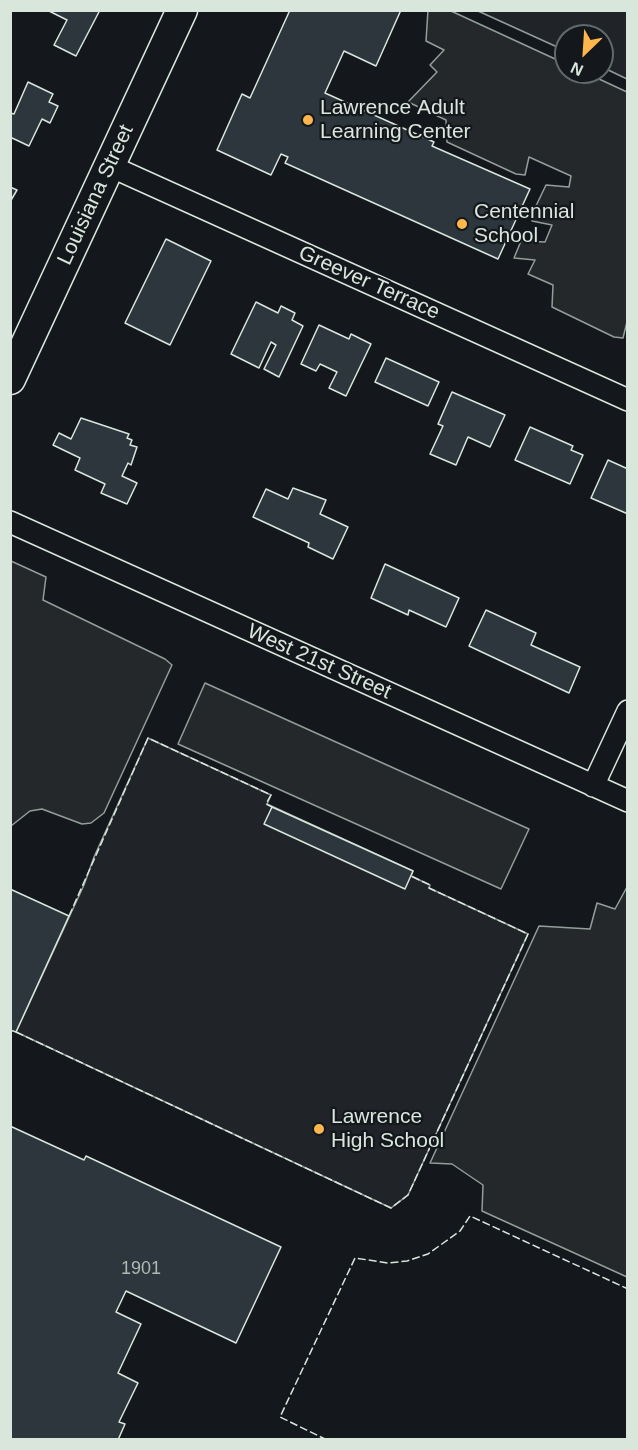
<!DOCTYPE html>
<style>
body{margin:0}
#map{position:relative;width:638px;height:1450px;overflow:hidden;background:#14181c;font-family:Helvetica,sans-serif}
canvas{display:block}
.frame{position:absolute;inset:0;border:12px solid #d8e6dc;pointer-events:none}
.north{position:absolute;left:554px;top:24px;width:60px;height:60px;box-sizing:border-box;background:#14181c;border:2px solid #626a69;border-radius:50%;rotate:205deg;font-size:16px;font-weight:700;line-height:24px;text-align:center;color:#d8e6dc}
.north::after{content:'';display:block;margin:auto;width:21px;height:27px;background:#ffb74d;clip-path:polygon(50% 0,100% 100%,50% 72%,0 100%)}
</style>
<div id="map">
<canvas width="638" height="1450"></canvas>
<div class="frame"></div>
<div class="north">N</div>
</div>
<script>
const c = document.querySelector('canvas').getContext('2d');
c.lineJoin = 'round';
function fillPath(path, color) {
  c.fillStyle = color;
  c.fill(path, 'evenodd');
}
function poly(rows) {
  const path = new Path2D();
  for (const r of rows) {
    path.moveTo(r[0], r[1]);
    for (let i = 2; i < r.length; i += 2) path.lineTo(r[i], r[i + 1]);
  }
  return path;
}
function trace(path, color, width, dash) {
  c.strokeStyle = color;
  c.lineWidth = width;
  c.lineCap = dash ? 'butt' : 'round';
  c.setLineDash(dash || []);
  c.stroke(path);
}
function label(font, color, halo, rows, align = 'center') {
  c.font = font + ' Helvetica,sans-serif';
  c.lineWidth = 4.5;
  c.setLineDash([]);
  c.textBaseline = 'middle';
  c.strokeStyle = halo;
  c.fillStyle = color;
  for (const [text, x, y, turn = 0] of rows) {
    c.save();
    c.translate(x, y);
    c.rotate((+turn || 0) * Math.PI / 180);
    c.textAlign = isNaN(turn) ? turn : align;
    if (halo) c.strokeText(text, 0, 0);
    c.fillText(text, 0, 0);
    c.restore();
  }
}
const green = poly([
 [478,11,627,11,627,79,602,67,602,36,566,36,566,51,478,11],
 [148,738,271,795,267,804,413,871,411,876,430,885,429,888,528,934,408,1195,391,1208,16,1032,84,885,94,857,148,738]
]);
fillPath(green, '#202428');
trace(green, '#939e99', 1.5);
const parking = poly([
 [428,10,451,11,566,64,566,72,584,72,627,92,628,318,623,338,614,337,552,307,553,285,528,274,535,260,514,258,521,241,545,242,552,225,532,221,534,210,546,185,569,187,571,176,529,157,525,175,516,174,447,142,446,120,408,102,437,72,430,65,444,50,426,41,428,10],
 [11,561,46,577,43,600,165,659,172,665,104,813,91,823,82,824,42,809,30,811,11,826,11,561],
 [205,683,529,829,501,889,178,744,205,683],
 [627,875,628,875,627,1277,482,1211,483,1185,452,1164,430,1163,539,926,590,929,597,903,615,909,627,887,627,875]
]);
fillPath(parking, '#24282b');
trace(parking, '#939e99', 1.5);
const building = poly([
 [47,10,100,10,76,56,54,45,67,20,47,10],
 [290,10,401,10,376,66,344,51,325,93,434,142,432,146,530,189,498,259,285,163,288,157,281,154,271,175,217,150,242,94,250,98,290,10],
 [28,82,53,94,49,102,58,106,50,123,42,119,29,146,10,137,10,113,14,114,28,82],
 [10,187,17,190,10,202,10,187],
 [166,239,211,261,170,345,125,323,166,239],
 [256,302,278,313,281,306,295,313,292,320,303,326,279,377,264,369,276,345,271,342,259,368,231,354,256,302],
 [319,325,349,339,351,334,371,344,346,396,329,388,337,372,320,364,316,371,301,364,319,325],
 [386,358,439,382,428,406,375,382,386,358],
 [452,392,505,415,490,447,468,437,456,465,430,454,443,426,438,424,452,392],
 [81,418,129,434,127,438,132,440,130,445,137,447,131,465,128,463,122,476,137,483,127,504,101,493,105,484,75,470,80,458,53,445,59,433,71,439,81,418],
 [530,427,573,446,571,450,583,455,570,484,515,460,530,427],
 [608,460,628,469,628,514,591,498,608,460],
 [293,488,326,500,320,514,348,527,333,559,308,547,309,543,253,517,266,489,288,499,293,488],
 [385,564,459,598,446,627,409,610,408,615,371,598,385,564],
 [486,610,536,633,531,645,580,667,569,693,469,646,486,610],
 [272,807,413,871,405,889,264,824,272,807],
 [10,889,69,916,16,1032,10,1030,10,889],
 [10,1126,84,1160,86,1156,281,1247,236,1343,126,1291,116,1312,141,1324,118,1373,138,1383,119,1422,125,1424,118,1440,10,1440,10,1126]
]);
fillPath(building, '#2c363c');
trace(building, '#d8e6dc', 1.5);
const minor = poly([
 [110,166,628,400],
 [10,522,628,801],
 [593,786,628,711]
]);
const secondary = poly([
 [10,379,182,10]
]);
trace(minor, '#d8e6dc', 24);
trace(secondary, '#d8e6dc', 33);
trace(minor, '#14181c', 21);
trace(secondary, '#14181c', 30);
trace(poly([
 [69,916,148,738,271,795,266,804,272,807],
 [16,1032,391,1208,408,1195,528,934,429,888,430,885,411,876],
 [327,1440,280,1417,355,1258,388,1263,407,1261,428,1254,460,1231,470,1216,628,1289]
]), '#d8e6dc', 1.5, [8, 3]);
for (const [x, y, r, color] of [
 [308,120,6,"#ffb74d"],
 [462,224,6,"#ffb74d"],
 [319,1129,6,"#ffb74d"]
]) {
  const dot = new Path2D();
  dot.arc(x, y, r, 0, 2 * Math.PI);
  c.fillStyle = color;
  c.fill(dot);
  trace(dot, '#14181c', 2);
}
label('18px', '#adbab4', null, [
 ["1901",141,1269]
]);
label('21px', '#d8e6dc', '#14181c', [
 ["Lawrence Adult",320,108],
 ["Learning Center",320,132],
 ["Centennial",474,212],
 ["School",474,236],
 ["Lawrence",331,1117],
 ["High School",331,1141]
], 'left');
label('21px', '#d8e6dc', '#14181c', [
 ["Louisiana Street",96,195,-65],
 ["Greever Terrace",369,283,24],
 ["West 21st Street",319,662,24]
]);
</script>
